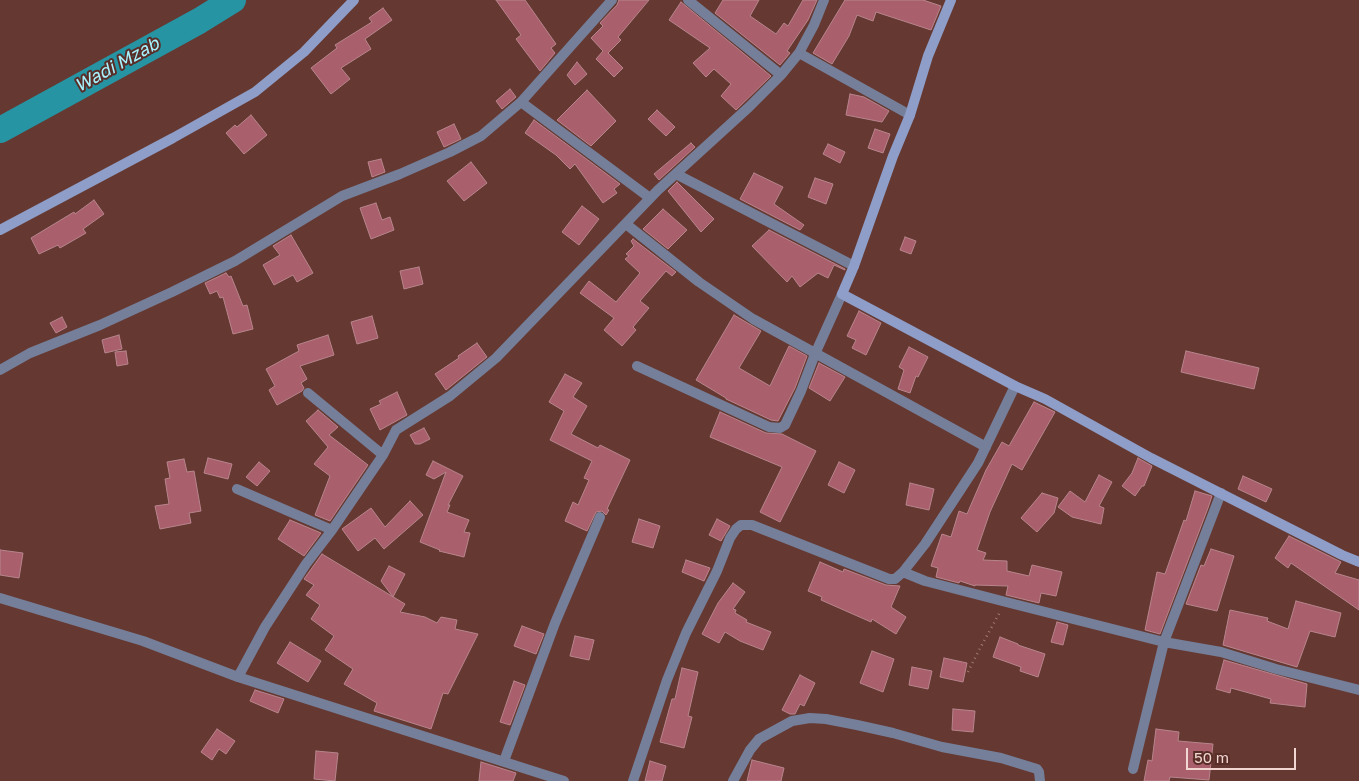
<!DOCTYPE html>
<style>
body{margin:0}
#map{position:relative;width:1359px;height:781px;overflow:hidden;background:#653932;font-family:"Golos Text",sans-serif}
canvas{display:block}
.scale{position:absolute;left:1186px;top:748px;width:110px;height:22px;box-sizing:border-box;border:2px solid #f2d6d1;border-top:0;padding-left:6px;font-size:15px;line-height:18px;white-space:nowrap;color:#f2d6d1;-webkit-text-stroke:4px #592e28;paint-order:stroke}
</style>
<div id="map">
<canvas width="1359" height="781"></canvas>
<div class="scale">50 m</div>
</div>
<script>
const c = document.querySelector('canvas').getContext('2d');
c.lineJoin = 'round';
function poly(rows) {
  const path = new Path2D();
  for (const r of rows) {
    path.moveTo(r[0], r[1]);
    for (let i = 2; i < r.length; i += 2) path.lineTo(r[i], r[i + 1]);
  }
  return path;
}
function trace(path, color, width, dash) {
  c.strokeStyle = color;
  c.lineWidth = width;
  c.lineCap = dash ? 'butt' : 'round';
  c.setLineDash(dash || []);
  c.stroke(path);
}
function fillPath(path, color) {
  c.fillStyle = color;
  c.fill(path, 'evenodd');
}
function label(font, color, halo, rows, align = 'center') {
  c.font = font + ' "Golos Text",sans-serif';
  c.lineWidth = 4;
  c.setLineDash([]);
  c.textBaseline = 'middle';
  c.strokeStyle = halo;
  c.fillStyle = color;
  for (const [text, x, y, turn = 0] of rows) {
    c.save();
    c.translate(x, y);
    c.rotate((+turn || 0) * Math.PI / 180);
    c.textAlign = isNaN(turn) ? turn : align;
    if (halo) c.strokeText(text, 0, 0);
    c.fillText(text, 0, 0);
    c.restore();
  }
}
trace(poly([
 [0,130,199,21,233,0]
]), '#2694a3', 26);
const building = poly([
 [496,0,525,0,556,44,551,48,555,53,540,71,516,39,521,35,496,0],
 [619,0,649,0,618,37,621,40,608,53,623,68,614,77,596,59,603,51,591,38,603,26,600,23,617,5,619,0],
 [723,0,759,0,750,16,776,34,784,23,788,26,803,0,817,0,808,20,787,51,790,53,780,65,715,13,723,0],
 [845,0,923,0,941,6,931,30,876,12,873,21,857,15,849,36,832,64,813,53,845,0],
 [681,2,771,76,736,110,721,96,731,84,714,69,706,77,693,63,710,48,669,20,681,2],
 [383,8,392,20,365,39,371,49,341,68,350,79,331,94,311,68,337,48,335,45,372,22,369,18,383,8],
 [577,62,587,74,575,85,567,75,577,62],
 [510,89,516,97,502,109,496,101,510,89],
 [587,90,616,121,591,146,557,120,587,90],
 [850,94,864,97,889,111,882,122,846,115,850,94],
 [657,110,675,127,666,136,648,119,657,110],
 [251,115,267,135,244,154,226,133,235,125,237,127,251,115],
 [534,120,620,184,614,189,617,193,603,203,575,164,570,169,556,155,525,133,534,120],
 [454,124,461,139,444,147,437,132,454,124],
 [875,129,890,134,883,153,868,148,875,129],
 [691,143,695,147,659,180,654,174,691,143],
 [828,144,845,152,840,163,823,154,828,144],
 [381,159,385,172,372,177,368,162,381,159],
 [471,162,487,183,464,201,447,181,471,162],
 [754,173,783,187,774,204,804,225,800,230,740,199,754,173],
 [815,178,833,184,826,204,808,197,815,178],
 [677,182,714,219,701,232,668,191,677,182],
 [94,200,104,214,83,229,86,233,60,248,58,245,39,254,31,238,74,212,75,214,94,200],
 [376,203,382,220,390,217,394,230,371,239,360,208,376,203],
 [582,206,599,219,579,245,562,232,582,206],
 [663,209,687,230,668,249,643,229,663,209],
 [769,230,845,269,845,270,834,265,828,278,818,273,800,287,792,276,787,282,752,246,769,230],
 [291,235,313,273,297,282,293,275,274,285,263,265,280,255,273,246,291,235],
 [905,237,916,241,911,254,900,250,905,237],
 [633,239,676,272,672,276,666,271,640,301,649,308,633,327,636,330,622,346,604,330,614,318,580,293,589,281,616,302,640,273,625,259,629,256,626,254,634,246,631,241,633,239],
 [419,267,423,284,404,289,400,271,419,267],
 [226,273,229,277,231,276,243,306,247,305,253,329,233,334,223,297,220,298,217,291,210,294,205,283,226,273],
 [859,311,881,323,866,355,852,348,856,340,847,336,859,311],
 [734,315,761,331,739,368,770,386,789,346,807,356,795,388,778,421,771,420,726,399,726,398,696,380,734,315],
 [372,316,378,338,357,344,351,322,372,316],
 [62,317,67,327,56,333,50,323,62,317],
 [119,335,122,349,105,353,102,340,119,335],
 [328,335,334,355,300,366,307,379,301,383,304,388,302,391,277,405,269,390,275,386,266,369,299,351,297,345,328,335],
 [477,343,487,357,446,390,435,374,459,358,458,356,477,343],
 [909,347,928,357,918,377,916,376,910,393,898,389,904,370,899,367,909,347],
 [126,351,128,364,117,366,115,352,126,351],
 [1186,351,1259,368,1254,389,1181,372,1186,351],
 [819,363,845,377,830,401,809,388,819,363],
 [565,374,582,383,573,397,587,406,571,434,598,448,600,445,630,460,607,509,609,510,606,515,602,511,596,512,587,531,565,521,573,502,578,505,589,480,584,478,592,461,550,440,564,411,549,402,565,374],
 [397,392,407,415,380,430,370,409,381,404,379,401,397,392],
 [1034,402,1055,412,1022,470,1012,464,990,512,977,550,986,553,983,560,1007,561,1007,571,1029,576,1032,565,1062,572,1056,596,1041,593,1039,603,1006,595,1008,586,975,585,975,586,960,581,959,583,936,577,938,568,931,566,942,534,951,537,959,511,967,514,986,470,1002,442,1009,446,1034,402],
 [318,410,338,427,329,435,368,465,330,521,315,515,330,476,314,464,328,447,306,421,318,410],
 [720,412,766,433,782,434,816,451,780,522,760,512,782,467,710,437,720,412],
 [424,428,430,439,420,444,415,444,410,435,424,428],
 [208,458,232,464,228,479,204,473,208,458],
 [1138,458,1152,466,1144,486,1142,486,1135,496,1122,486,1132,473,1138,458],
 [184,459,187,472,194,471,201,511,189,513,191,523,160,529,155,506,169,504,165,479,170,478,167,462,184,459],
 [433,461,463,476,448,505,450,505,447,512,469,520,464,532,470,533,464,557,439,551,440,550,420,542,446,472,434,479,426,475,433,461],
 [259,462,270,471,257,486,246,477,259,462],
 [839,462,855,470,844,493,828,485,839,462],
 [1099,475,1112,482,1099,506,1104,508,1101,524,1072,517,1058,507,1070,491,1085,502,1099,475],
 [1243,476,1272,489,1266,502,1238,489,1243,476],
 [910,483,934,489,929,510,906,505,910,483],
 [1195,491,1212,496,1208,508,1160,634,1145,630,1157,572,1165,574,1184,520,1186,521,1195,491],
 [1042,493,1058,498,1054,513,1037,532,1021,518,1042,493],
 [410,501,423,515,384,549,375,538,358,551,342,529,371,508,385,527,410,501],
 [639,519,660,526,653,548,632,542,639,519],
 [717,519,730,526,721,541,709,535,717,519],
 [290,520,321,533,304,556,278,539,290,520],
 [1289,536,1341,562,1335,573,1359,580,1359,610,1291,563,1288,568,1275,558,1289,536],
 [1211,549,1234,556,1217,611,1186,604,1201,565,1204,566,1211,549],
 [0,550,23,553,19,578,0,575,0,550],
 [322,554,405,604,400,612,425,617,437,623,441,617,457,620,455,629,478,634,448,694,443,693,431,729,374,711,377,703,344,684,353,669,325,650,334,636,311,619,320,605,306,595,314,585,304,579,322,554],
 [686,560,710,568,704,581,682,572,686,560],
 [820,562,843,572,844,569,886,585,900,586,891,607,906,617,896,634,872,619,871,622,821,600,822,597,808,591,820,562],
 [389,566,405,574,393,597,381,581,389,566],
 [733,583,745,592,733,609,736,610,735,613,747,620,746,622,771,632,763,650,740,641,725,632,719,643,702,634,718,603,733,583],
 [1296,601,1341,613,1335,637,1310,631,1297,667,1223,645,1230,610,1268,618,1267,621,1288,629,1296,601],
 [1057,622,1068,625,1063,645,1051,642,1057,622],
 [522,626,544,634,536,654,514,646,522,626],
 [575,636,594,640,589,660,570,656,575,636],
 [1000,637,1018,644,1018,645,1045,654,1038,677,1020,671,1021,667,993,657,1000,637],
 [290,642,321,661,308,682,277,663,290,642],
 [872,651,894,659,883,692,860,683,872,651],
 [944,658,967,663,963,682,940,677,944,658],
 [1224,660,1307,684,1305,707,1270,703,1271,699,1231,688,1230,693,1216,689,1224,660],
 [912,667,932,671,928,689,909,685,912,667],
 [682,668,698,672,688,716,692,717,684,748,660,742,672,699,675,699,682,668],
 [800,675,815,683,804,706,800,704,795,714,790,714,782,710,800,675],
 [514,681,525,685,510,725,500,722,514,681],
 [255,690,284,699,278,713,250,701,255,690],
 [953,709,975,711,973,732,952,730,953,709],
 [217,729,235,741,226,754,219,749,212,760,201,752,217,729],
 [1156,729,1179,732,1178,741,1213,744,1209,780,1170,777,1169,781,1144,781,1148,760,1152,761,1156,729],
 [316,751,338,753,335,781,314,779,316,751],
 [752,760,784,768,781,781,747,781,752,760],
 [650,761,666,766,662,781,645,781,650,761],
 [481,762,516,773,513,781,479,781,481,762]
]);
fillPath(building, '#a95f6c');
trace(building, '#b8858d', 1);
trace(poly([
 [968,672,978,652,1000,612]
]), '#a07b75', 2.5, [1, 4]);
trace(poly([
 [688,0,781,75],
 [799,53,910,115],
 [521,102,650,198],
 [676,174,854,266],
 [626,224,699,282,753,319,986,447],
 [637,366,769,427,780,428,785,425,801,391,815,354,842,294],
 [0,370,30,353,100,325,172,292,235,261,342,196,400,174,450,152,481,136,521,102,612,0],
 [308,393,383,455],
 [237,489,332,530],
 [903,572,925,581,1006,602,1164,642,1221,652,1276,669,1359,690],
 [0,598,143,641,238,677,564,781],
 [238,677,265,627,306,564,332,530,383,455,396,430,450,396,496,358,658,190,749,107,781,75,799,53,814,25,824,0],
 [504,761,555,623,600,517],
 [1133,769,1164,642,1221,493],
 [633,781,667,680,686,633,717,571,730,538,736,529,741,525,752,525,889,579,895,579,903,572,925,544,978,463,1015,386],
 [733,781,750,750,759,739,792,721,810,718,826,719,857,725,893,733,942,747,1001,758,1037,769,1039,772,1040,781]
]), '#757f9a', 10);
trace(poly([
 [951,0,928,56,910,115,893,156,854,266,842,294,1015,386,1045,399,1151,458,1342,555,1359,562],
 [0,230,173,138,255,92,304,52,354,0]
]), '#8e9ec9', 10);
label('italic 18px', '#a7f2fe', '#592e28', [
 ["Wadi Mzab",117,65,-29]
]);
</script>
